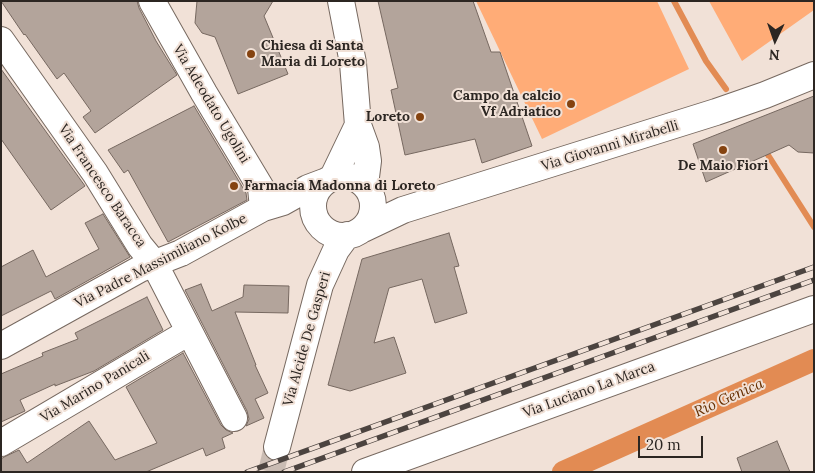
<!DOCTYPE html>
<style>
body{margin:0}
#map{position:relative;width:815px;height:473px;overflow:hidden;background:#f1e1d7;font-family:Lora,serif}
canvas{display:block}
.frame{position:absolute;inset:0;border:2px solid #2c2622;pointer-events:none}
.north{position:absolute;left:750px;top:15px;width:50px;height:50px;-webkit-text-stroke:4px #f1e1d7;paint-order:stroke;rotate:183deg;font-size:14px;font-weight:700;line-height:20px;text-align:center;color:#2c2622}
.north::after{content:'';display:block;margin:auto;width:18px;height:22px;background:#2c2622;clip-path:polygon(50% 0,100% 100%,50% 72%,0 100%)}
.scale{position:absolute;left:638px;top:436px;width:65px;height:22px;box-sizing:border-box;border:2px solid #2c2622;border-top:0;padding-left:6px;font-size:15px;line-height:18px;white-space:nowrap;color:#2c2622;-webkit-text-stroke:4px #f1e1d7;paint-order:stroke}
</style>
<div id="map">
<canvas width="815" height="473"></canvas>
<div class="frame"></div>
<div class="north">N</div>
<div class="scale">20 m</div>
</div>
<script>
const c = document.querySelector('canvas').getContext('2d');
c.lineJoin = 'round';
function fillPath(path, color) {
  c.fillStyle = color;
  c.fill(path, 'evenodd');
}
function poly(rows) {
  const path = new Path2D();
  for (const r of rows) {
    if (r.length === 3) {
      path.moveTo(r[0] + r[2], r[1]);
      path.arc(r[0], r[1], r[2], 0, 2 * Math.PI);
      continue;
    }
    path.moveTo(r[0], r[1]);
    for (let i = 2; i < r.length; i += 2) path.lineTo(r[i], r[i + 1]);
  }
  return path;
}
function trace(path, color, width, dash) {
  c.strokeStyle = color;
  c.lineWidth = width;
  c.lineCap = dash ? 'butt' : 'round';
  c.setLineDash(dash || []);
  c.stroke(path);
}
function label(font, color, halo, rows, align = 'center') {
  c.font = font + ' Lora,serif';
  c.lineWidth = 4;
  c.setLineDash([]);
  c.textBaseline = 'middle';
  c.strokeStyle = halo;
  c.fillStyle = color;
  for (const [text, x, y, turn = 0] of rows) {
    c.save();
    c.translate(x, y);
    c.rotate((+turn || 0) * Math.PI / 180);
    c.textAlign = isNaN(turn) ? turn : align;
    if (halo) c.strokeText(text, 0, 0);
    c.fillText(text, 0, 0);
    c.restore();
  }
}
fillPath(poly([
 [476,1,657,1,689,69,542,139],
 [709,1,814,1,814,10,742,61]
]), '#ffac77');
trace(poly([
 [674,1,706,61,726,89],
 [768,155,814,227]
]), '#e28b53', 6);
trace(poly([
 [563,472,814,360]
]), '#e28b53', 22);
const building = poly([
 [1,1,137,1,139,8,156,41,177,75,95,133,83,117,91,111,64,73,57,79,25,34,24,35,1,1],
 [197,1,273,1,264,16,288,74,238,94,215,37,202,33,195,23,197,1],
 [378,1,473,1,491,52,500,52,532,146,482,163,475,139,405,155,391,90,398,88,378,1],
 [1,69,85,186,51,210,1,139,1,69],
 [814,96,814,153,798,152,789,145,706,182,693,144,814,96],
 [194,106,246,193,247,200,168,242,128,170,124,173,108,150,194,106],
 [103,214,130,257,55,299,51,291,1,316,1,267,33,250,46,277,99,249,85,223,103,214],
 [449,233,459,266,454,267,467,313,435,323,422,279,389,288,374,343,394,337,406,373,350,391,328,385,362,259,449,233],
 [201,284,212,311,243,297,244,285,289,286,288,313,235,312,256,365,255,365,268,393,255,399,264,418,246,426,249,419,247,411,185,290,201,284],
 [147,297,163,330,94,371,55,386,55,384,20,400,25,411,1,422,1,374,43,356,42,353,78,339,75,333,147,297],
 [183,353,221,425,226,430,233,433,222,438,225,448,206,456,203,448,146,472,1,472,1,459,4,457,19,450,27,463,89,421,115,460,157,443,126,387,183,353],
 [777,441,790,472,742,472,737,458,777,441]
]);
fillPath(building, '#b3a49b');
trace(building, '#766860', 1);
trace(poly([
 [271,472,277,447]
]), '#cabcb3', 26, [26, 13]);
const minor = poly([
 [152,1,204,93,261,188,263,208],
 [341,1,353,63,358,125,366,147,368,161,365,185],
 [1,40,95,173,140,246,154,263,234,418],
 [343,206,30],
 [333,177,358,125],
 [363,229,403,210,716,112,765,95,814,75],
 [1,346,140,269,181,253,263,208,283,202,308,188,324,182],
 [1,443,189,332],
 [277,447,320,285,336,250,347,235],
 [365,472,814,309]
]);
trace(minor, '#776960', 28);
trace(minor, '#fff', 26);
const rail = poly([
 [247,472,814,267],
 [284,472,814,280]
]);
trace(rail, '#4c4440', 5.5);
trace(rail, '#f1e1d7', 4, [11]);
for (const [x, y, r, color] of [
 [251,54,5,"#854310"],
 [571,104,5,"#854310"],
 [420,117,5,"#854310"],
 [723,150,5,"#854310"],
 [234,186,5,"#854310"]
]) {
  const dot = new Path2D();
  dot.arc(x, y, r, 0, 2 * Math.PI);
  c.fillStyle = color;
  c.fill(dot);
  trace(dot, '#f1e1d7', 2);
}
label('bold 14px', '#2c2622', '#f1e1d7', [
 ["Chiesa di Santa",261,46],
 ["Maria di Loreto",261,62],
 ["Campo da calcio",561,96,"right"],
 ["Vf Adriatico",561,112,"right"],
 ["Loreto",410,117,"right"],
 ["De Maio Fiori",723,166,"center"],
 ["Farmacia Madonna di Loreto",244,186]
], 'left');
label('14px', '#2c2622', '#f1e1d7', [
 ["Via Adeodato Ugolini",211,104,59],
 ["Via Giovanni Mirabelli",610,146,-17],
 ["Via Francesco Baracca",102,186,56],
 ["Via Padre Massimiliano Kolbe",161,261,-27],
 ["Via Alcide De Gasperi",307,339,-74],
 ["Via Marino Panicali",95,387,-31],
 ["Via Luciano La Marca",589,390,-20]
]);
label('italic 15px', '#673002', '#f1e1d7', [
 ["Rio Genica",729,398,-24]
]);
</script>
